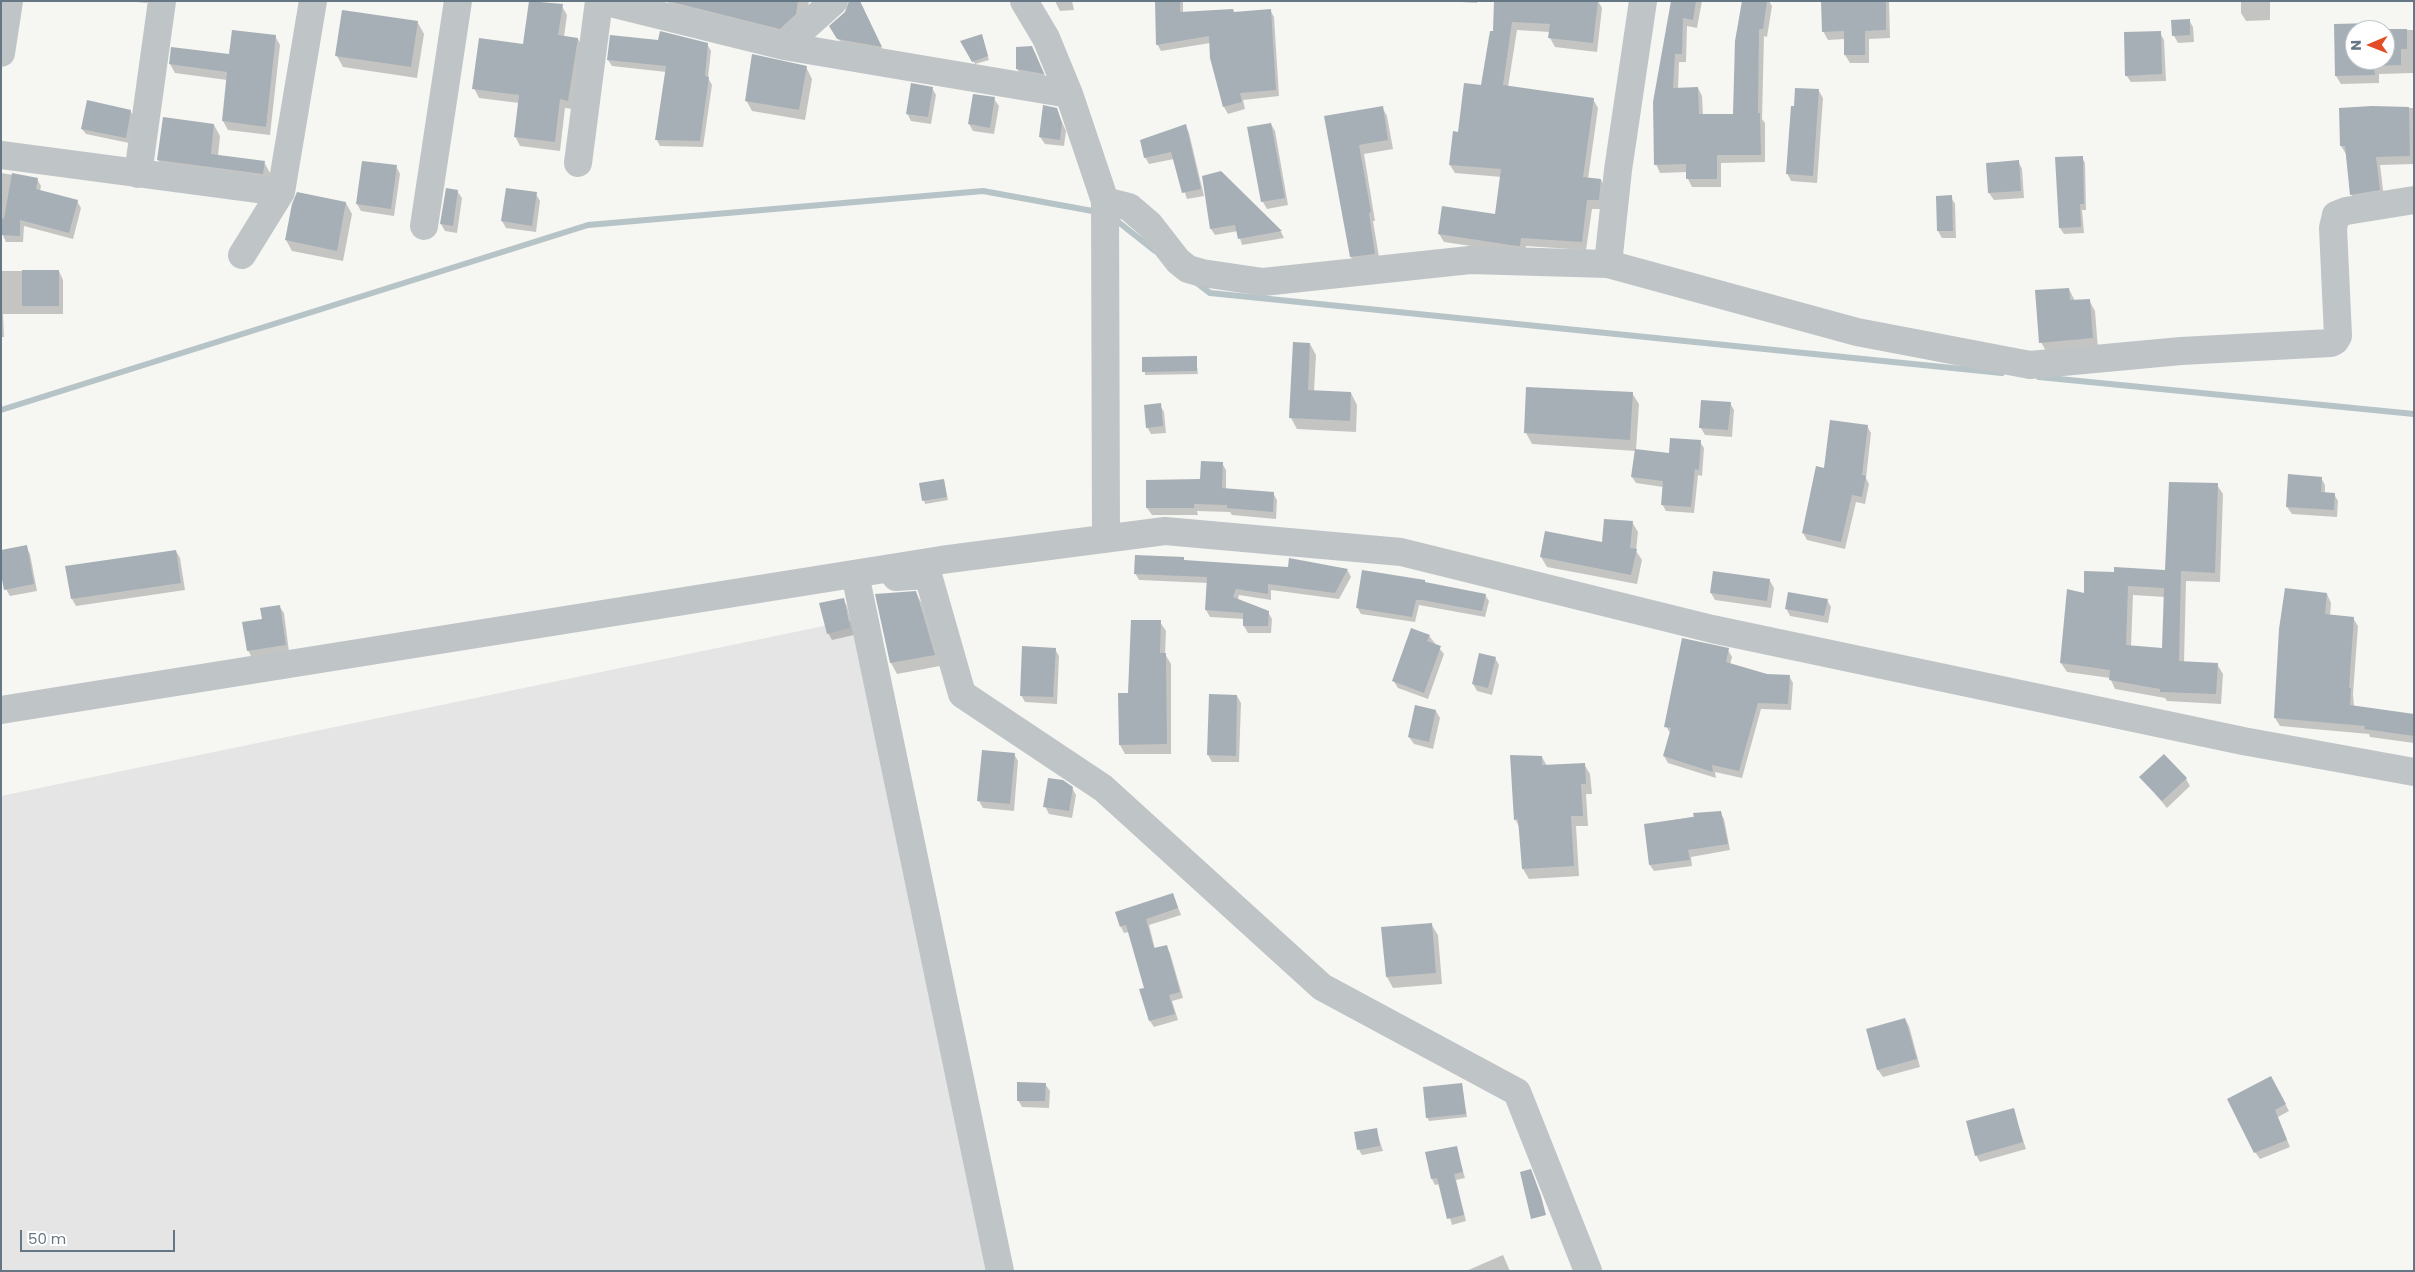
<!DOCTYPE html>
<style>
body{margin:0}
#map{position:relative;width:2415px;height:1272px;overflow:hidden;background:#f6f6f3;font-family:Poppins,sans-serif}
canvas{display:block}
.frame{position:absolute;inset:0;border:2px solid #657784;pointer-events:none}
.north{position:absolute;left:2345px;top:20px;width:50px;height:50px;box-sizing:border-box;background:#fff;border:1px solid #c1c9ce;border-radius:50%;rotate:269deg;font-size:14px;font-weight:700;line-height:20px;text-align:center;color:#657784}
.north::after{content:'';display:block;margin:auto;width:18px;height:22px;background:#e34d26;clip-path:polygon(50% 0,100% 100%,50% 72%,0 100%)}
.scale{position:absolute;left:20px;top:1230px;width:155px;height:22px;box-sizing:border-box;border:2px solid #657784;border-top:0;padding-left:6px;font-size:15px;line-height:18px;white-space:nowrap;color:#657784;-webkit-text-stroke:4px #fff;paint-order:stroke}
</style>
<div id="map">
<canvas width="2415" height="1272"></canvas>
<div class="frame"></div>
<div class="north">N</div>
<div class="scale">50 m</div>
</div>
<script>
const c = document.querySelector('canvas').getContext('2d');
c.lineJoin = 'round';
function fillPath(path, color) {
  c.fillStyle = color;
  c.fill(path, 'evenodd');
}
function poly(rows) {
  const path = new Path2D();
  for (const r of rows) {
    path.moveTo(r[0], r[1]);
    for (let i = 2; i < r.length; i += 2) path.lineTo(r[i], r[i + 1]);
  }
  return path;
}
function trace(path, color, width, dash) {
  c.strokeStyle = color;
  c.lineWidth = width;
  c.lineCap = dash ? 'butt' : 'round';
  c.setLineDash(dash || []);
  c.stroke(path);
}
fillPath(poly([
 [853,620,994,1271,1,1271,1,796]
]), '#e4e5e4');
fillPath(poly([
 [124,1,147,1,147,3],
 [667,1,809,1,807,16,785,37,672,9],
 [859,1,884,53,843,46,831,27],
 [1055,1,1072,1,1074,10,1060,11],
 [1157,1,1183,1,1183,13,1235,13,1270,10,1274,17,1279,96,1243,100,1245,109,1228,114,1224,107,1211,57,1210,43,1161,51,1157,44],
 [1444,1,1477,1,1477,3],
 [1495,1,1598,1,1602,8,1597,52,1555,47,1550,38,1550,32,1517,30,1508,87,1593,99,1598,108,1588,179,1601,180,1606,188,1603,209,1592,209,1586,250,1526,246,1525,254,1444,242,1439,234,1496,216,1502,177,1455,173,1450,165,1459,133,1482,87,1494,32],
 [1672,1,1702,1,1697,28,1687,26,1686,62,1679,62,1678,89,1698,88,1702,96,1703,115,1735,115,1742,1,1769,1,1772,6,1767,37,1764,36,1762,119,1765,123,1765,162,1721,163,1721,187,1692,187,1688,179,1687,172,1660,173,1656,164],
 [1822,1,1889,1,1890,38,1869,39,1869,63,1850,63,1845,55,1845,39,1828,40,1823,31],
 [2241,1,2270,1,2270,20,2246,21,2241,13],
 [562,6,567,15,564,37,578,39,583,48,573,109,565,108,560,151,520,146,515,136,519,103,479,98,474,88,524,45],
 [2189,20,2193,27,2194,42,2178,43,2174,36],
 [418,23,424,34,417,78,343,67,337,56],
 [2335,25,2373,25,2376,30,2355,30,2355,60,2385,60,2385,30,2414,30,2414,73,2379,74,2379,83,2341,84,2336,76],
 [2160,33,2164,40,2166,81,2131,82,2126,75],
 [275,36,280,45,270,135,228,130,223,121,227,80,175,73,170,64,230,55],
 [983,39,989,60,975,64,962,41],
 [707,44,711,51,708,78,712,85,703,147,660,146,657,140,666,72,612,66,608,60],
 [1032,48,1036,55,1047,80,1022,76,1017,69],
 [806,67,812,79,805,120,752,111,746,100],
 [932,88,936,95,931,124,911,121,907,113],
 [1819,91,1823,98,1817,183,1791,181,1787,173,1796,107],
 [994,99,999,106,994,134,973,131,969,124],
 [1382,107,1387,116,1393,149,1364,154,1375,221,1373,221,1380,263,1356,266,1351,257,1325,117],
 [2414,108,2414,164,2380,165,2384,198,2356,202,2351,194,2346,154,2341,146,2340,109],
 [1056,109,1066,131,1064,146,1045,144,1040,137],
 [130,111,134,116,129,143,86,134,82,129],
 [1271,124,1275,131,1288,205,1267,209,1263,202,1249,128],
 [214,125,220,136,218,156,264,162,270,173,269,185,165,171,158,160],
 [1186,126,1189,133,1204,196,1187,199,1174,159,1149,164,1145,157],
 [2082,157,2085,163,2086,210,2082,210,2084,233,2064,234,2060,228,2056,158],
 [2018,161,2022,169,2024,198,1994,200,1989,193,1987,164],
 [396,166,400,174,394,216,361,211,357,204],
 [1,173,37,179,41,186,40,191,77,201,81,208,73,239,24,226,23,242,6,242,1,231],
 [1220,173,1281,232,1284,238,1242,245,1238,231,1215,235,1211,229],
 [457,191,462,198,457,233,445,231,441,224],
 [536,194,540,201,536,232,506,228,502,221],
 [1951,197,1955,204,1956,238,1942,238,1938,231],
 [346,203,352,214,343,261,292,251,286,240,293,204],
 [1,271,59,271,63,280,63,314,3,314,4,337,1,337],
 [2069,289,2075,301,2089,300,2095,311,2098,349,2047,353,2041,342],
 [1310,344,1316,355,1314,391,1351,393,1357,405,1356,432,1297,429,1291,418],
 [1144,358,1196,358,1198,374,1145,375],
 [1632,393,1639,404,1636,450,1670,455,1700,442,1704,448,1702,476,1698,475,1694,513,1666,511,1662,504,1663,487,1636,483,1632,477,1636,451,1532,444,1526,433],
 [1730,403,1734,410,1732,437,1705,435,1701,428],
 [1160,405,1164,412,1166,433,1151,434,1147,427],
 [1867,426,1871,433,1866,478,1869,484,1865,504,1856,502,1845,549,1807,540,1803,533,1825,469],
 [1222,463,1226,470,1226,489,1273,493,1277,500,1276,519,1232,515,1230,512,1197,511,1198,515,1152,515,1147,508,1147,481,1201,480],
 [2321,478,2325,485,2325,493,2334,494,2338,501,2337,517,2292,514,2287,507],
 [944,481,948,500,925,504,921,484],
 [2217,485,2223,494,2220,582,2186,581,2184,663,2217,664,2223,674,2221,704,2167,701,2165,698,2115,689,2110,678,2067,672,2061,663,2085,594,2166,571],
 [2133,595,2165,597,2164,649,2131,647],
 [1632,522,1638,532,1636,551,1642,560,1637,584,1547,567,1541,557,1603,544],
 [26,546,30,554,37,591,10,596,6,589],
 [176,551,180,558,185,590,76,606,72,599],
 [1183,558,1185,562,1289,568,1291,559,1348,571,1351,577,1339,599,1271,590,1271,600,1239,595,1238,600,1268,612,1272,619,1271,633,1248,633,1244,626,1244,619,1210,617,1206,610,1208,583,1139,580,1135,573],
 [1770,581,1774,588,1771,608,1715,600,1711,593],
 [1426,583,1485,595,1489,601,1485,617,1419,605,1415,622,1361,614,1357,607],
 [916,593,922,604,940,666,897,674,891,663,877,596],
 [2327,594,2331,603,2330,616,2353,618,2358,626,2353,694,2354,707,2414,715,2414,743,2370,737,2369,734,2280,726,2275,718,2280,629],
 [843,599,847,606,854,635,832,640,828,633],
 [1827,600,1831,607,1828,623,1790,616,1786,608],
 [279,606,284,613,289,652,252,658,248,650,263,620],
 [1160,622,1166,631,1165,654,1171,664,1171,754,1125,754,1120,745,1129,694],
 [1429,636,1444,654,1428,699,1398,688,1393,680],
 [1055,649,1059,656,1057,704,1025,702,1021,695],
 [1728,650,1732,657,1730,665,1767,675,1789,676,1793,683,1791,710,1761,709,1742,778,1715,772,1716,778,1668,763,1664,756,1670,733,1666,726],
 [1495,658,1499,665,1492,695,1477,691,1473,684],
 [1237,696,1241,703,1239,762,1212,762,1208,755],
 [1436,711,1440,718,1433,749,1414,744,1409,737],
 [983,751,1014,754,1018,761,1014,811,983,808,979,801],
 [1542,757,1547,766,1584,764,1590,774,1592,794,1586,794,1588,826,1576,826,1579,876,1529,879,1523,869,1520,828,1515,819],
 [2141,777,2186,779,2190,786,2167,808],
 [1072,788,1076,795,1072,818,1049,814,1045,806],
 [1720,812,1724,819,1730,850,1691,857,1692,866,1654,871,1650,865,1645,825],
 [1173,894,1181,915,1149,925,1155,949,1166,946,1170,953,1183,998,1172,1001,1178,1020,1154,1027,1150,1021,1145,989,1129,932,1124,933,1121,927],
 [1431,924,1438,935,1442,984,1393,988,1387,977],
 [1905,1019,1909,1026,1920,1067,1883,1077,1878,1070,1867,1030],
 [1045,1084,1050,1091,1049,1108,1022,1107,1018,1100],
 [1462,1084,1467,1117,1429,1121,1427,1117],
 [2275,1085,2289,1111,2278,1117,2290,1147,2260,1159,2255,1152],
 [2013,1109,2026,1149,1980,1162,1976,1155],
 [1376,1129,1383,1151,1362,1155,1359,1150],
 [1456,1147,1465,1178,1456,1180,1466,1221,1452,1225,1440,1184,1435,1185,1432,1179],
 [1503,1255,1510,1271,1466,1271]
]), '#0003');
trace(poly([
 [1112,217,1155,251],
 [1197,283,1210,293,2002,373],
 [2039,377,2414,414],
 [1,410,588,225,983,191,1098,212]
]), '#b6c3c7', 6);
fillPath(poly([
 [529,1,563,4,558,35,578,38,568,101,560,99,555,142,514,137,519,95,472,89,479,38,523,44],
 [668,1,798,1,796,14,780,29],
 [849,1,860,1,882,47,837,39,829,26,845,12],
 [1155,1,1180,1,1180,12,1233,9,1234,12,1271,9,1276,90,1240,93,1242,102,1223,107,1210,58,1209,36,1156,45],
 [1494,1,1598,1,1593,43,1548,38,1550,24,1512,22,1503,85,1594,98,1583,177,1601,179,1599,200,1587,200,1582,242,1521,238,1520,246,1517,246,1438,234,1442,206,1495,214,1501,169,1449,165,1453,131,1458,132,1464,83,1481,85,1490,31,1493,31],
 [1671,1,1696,1,1693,20,1683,18,1682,54,1675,54,1673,88,1698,87,1699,114,1733,114,1735,41,1742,1,1767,1,1763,29,1759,29,1758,113,1760,113,1761,155,1717,155,1717,179,1686,179,1686,164,1654,165,1653,102],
 [1821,1,1886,1,1886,30,1865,31,1865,55,1844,55,1844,31,1822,32],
 [342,10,418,21,411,67,335,56],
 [2190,19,2190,35,2172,36,2171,20],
 [2374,23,2374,29,2407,29,2407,49,2401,49,2401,65,2374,66,2375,75,2335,76,2334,24],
 [2355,30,2385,30,2385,60,2355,60],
 [232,30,276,35,266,127,222,121,227,72,169,64,171,47,229,54],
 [660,31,708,43,705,76,709,77,700,141,655,140,666,66,607,60,610,35,658,40],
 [2161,31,2162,74,2125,76,2124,32],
 [982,34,988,56,972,62,960,41],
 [1032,46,1044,74,1016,69,1016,47],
 [752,54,807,66,799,110,745,101],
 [911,83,933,87,928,117,906,114],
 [1795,88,1819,89,1813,176,1786,174,1791,106,1794,106],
 [973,94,995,97,990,128,968,124],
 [87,100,131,110,126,138,81,129],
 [1043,105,1057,108,1062,123,1060,140,1039,137],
 [1383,106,1388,140,1359,145,1371,212,1369,213,1375,254,1350,257,1324,116],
 [2372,106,2409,107,2410,156,2376,157,2380,190,2350,195,2345,146,2340,146,2339,108],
 [163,117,214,124,211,154,265,161,263,174,157,160],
 [1271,123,1285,198,1261,202,1247,127],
 [1186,124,1201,189,1182,193,1171,152,1144,158,1140,140],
 [2083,156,2084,204,2080,204,2081,227,2059,228,2055,157],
 [2019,160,2021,191,1988,193,1986,163],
 [362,161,397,165,391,209,356,204],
 [1221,171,1282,231,1238,239,1235,225,1210,229,1202,176],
 [12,173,38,178,36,189,78,200,69,233,20,220,20,236,1,235,1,218,4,219],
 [446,188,458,190,453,226,440,224],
 [506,188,537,192,532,226,501,221],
 [297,192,346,202,337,251,285,240,292,204],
 [1952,195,1953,231,1937,231,1936,196],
 [22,270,59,270,59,306,22,306],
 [2069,288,2070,300,2090,299,2093,338,2039,343,2035,290],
 [1293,342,1310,343,1308,390,1351,392,1350,421,1289,418],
 [1197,356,1197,371,1142,372,1142,357],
 [1526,387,1633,392,1630,440,1524,433],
 [1701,400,1731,402,1728,430,1699,428],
 [1161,403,1163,426,1146,428,1144,405],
 [1830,420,1868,425,1862,475,1866,476,1862,497,1852,495,1841,542,1802,533,1816,466,1824,468],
 [1670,438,1701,440,1699,470,1695,469,1691,507,1661,505,1663,481,1631,477,1635,449,1669,453],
 [1201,461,1223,462,1222,488,1274,492,1273,512,1227,508,1227,505,1194,504,1194,508,1146,508,1146,480,1200,479],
 [2288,474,2322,477,2321,492,2335,493,2334,510,2286,507],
 [944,479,947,497,922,501,919,483],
 [2169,482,2218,483,2215,573,2181,571,2179,661,2218,663,2216,694,2160,692,2160,689,2109,680,2110,670,2060,663,2067,589,2084,593,2084,571,2114,572,2114,567,2165,570],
 [2128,586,2164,588,2162,648,2126,645],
 [1604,519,1633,521,1630,548,1637,549,1631,575,1540,557,1545,531,1602,542],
 [27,545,34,584,4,590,1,574,1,550],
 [176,550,181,583,71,599,65,566],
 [1135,555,1184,557,1184,560,1288,567,1289,558,1348,569,1335,593,1268,584,1268,594,1236,589,1233,597,1269,611,1268,626,1243,626,1243,613,1205,610,1207,577,1134,574],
 [1362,570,1425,580,1425,582,1486,594,1482,611,1422,600,1416,600,1412,617,1356,608],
 [1713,571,1770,579,1767,601,1710,593],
 [2285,588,2327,593,2325,614,2354,617,2349,688,2351,688,2350,705,2414,714,2414,736,2364,729,2365,726,2274,718,2279,629],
 [916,591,935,655,890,663,875,594],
 [1788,592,1828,599,1824,616,1785,609],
 [844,598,850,628,827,634,819,603],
 [280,605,286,645,247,651,242,622,262,619,260,608],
 [1131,620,1161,620,1160,653,1166,653,1167,744,1119,745,1118,693,1128,693],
 [1411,628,1430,635,1427,641,1441,646,1424,693,1392,681],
 [1682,638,1729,648,1726,662,1767,674,1790,675,1788,704,1758,703,1739,771,1712,765,1713,772,1663,756,1671,728,1664,727],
 [1022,646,1056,648,1053,697,1020,696],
 [1479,653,1496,657,1488,688,1472,684],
 [1209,694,1237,695,1236,756,1207,755],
 [1415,705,1436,710,1429,742,1408,737],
 [982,750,1015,753,1010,804,977,801],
 [2164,754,2187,778,2162,801,2139,777],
 [1510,755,1542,756,1542,765,1585,763,1586,784,1581,784,1583,816,1571,816,1574,866,1522,869,1518,819,1514,820],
 [1048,778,1063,780,1073,787,1069,811,1043,807],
 [1721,811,1728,844,1688,850,1690,860,1649,865,1644,824,1694,817,1693,813],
 [1173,893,1178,908,1146,919,1154,948,1167,945,1180,992,1169,995,1175,1014,1149,1021,1139,989,1144,988,1126,925,1120,927,1115,912],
 [1432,923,1436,973,1386,977,1381,927],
 [1905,1018,1917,1059,1877,1070,1866,1029],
 [2271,1076,2286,1104,2275,1110,2287,1140,2254,1153,2227,1099],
 [1017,1082,1046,1083,1045,1101,1017,1101],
 [1462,1083,1466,1114,1426,1118,1423,1087],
 [2014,1108,2023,1142,1975,1156,1966,1121],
 [1377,1128,1380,1146,1357,1150,1354,1132],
 [1457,1146,1463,1172,1454,1174,1464,1215,1447,1219,1437,1178,1431,1179,1425,1152],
 [1531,1169,1541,1196,1546,1215,1531,1219,1520,1172]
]), '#a6afb5');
trace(poly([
 [602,1,784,46,1069,94],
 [1024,1,1046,38,1069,94,1105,201,1106,539],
 [784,46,834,1],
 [1,53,9,1],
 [1,155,281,192],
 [578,163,599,1],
 [138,174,162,1],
 [1105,201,1129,207,1150,225,1178,261,1188,269,1202,273,1263,282,1470,260,1608,264,1857,332,2030,365,2181,351,2331,343,2335,341,2338,336,2333,228,2336,215,2346,211,2414,200],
 [424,226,458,1],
 [242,255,281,192,313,1],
 [1608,264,1618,170,1643,1],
 [855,574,1000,1271],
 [896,577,928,575,962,694,1103,788,1322,987,1517,1092,1588,1271],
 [1,710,941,560,1165,531,1401,552,1712,629,2243,741,2414,772]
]), '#bfc4c7', 28);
</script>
